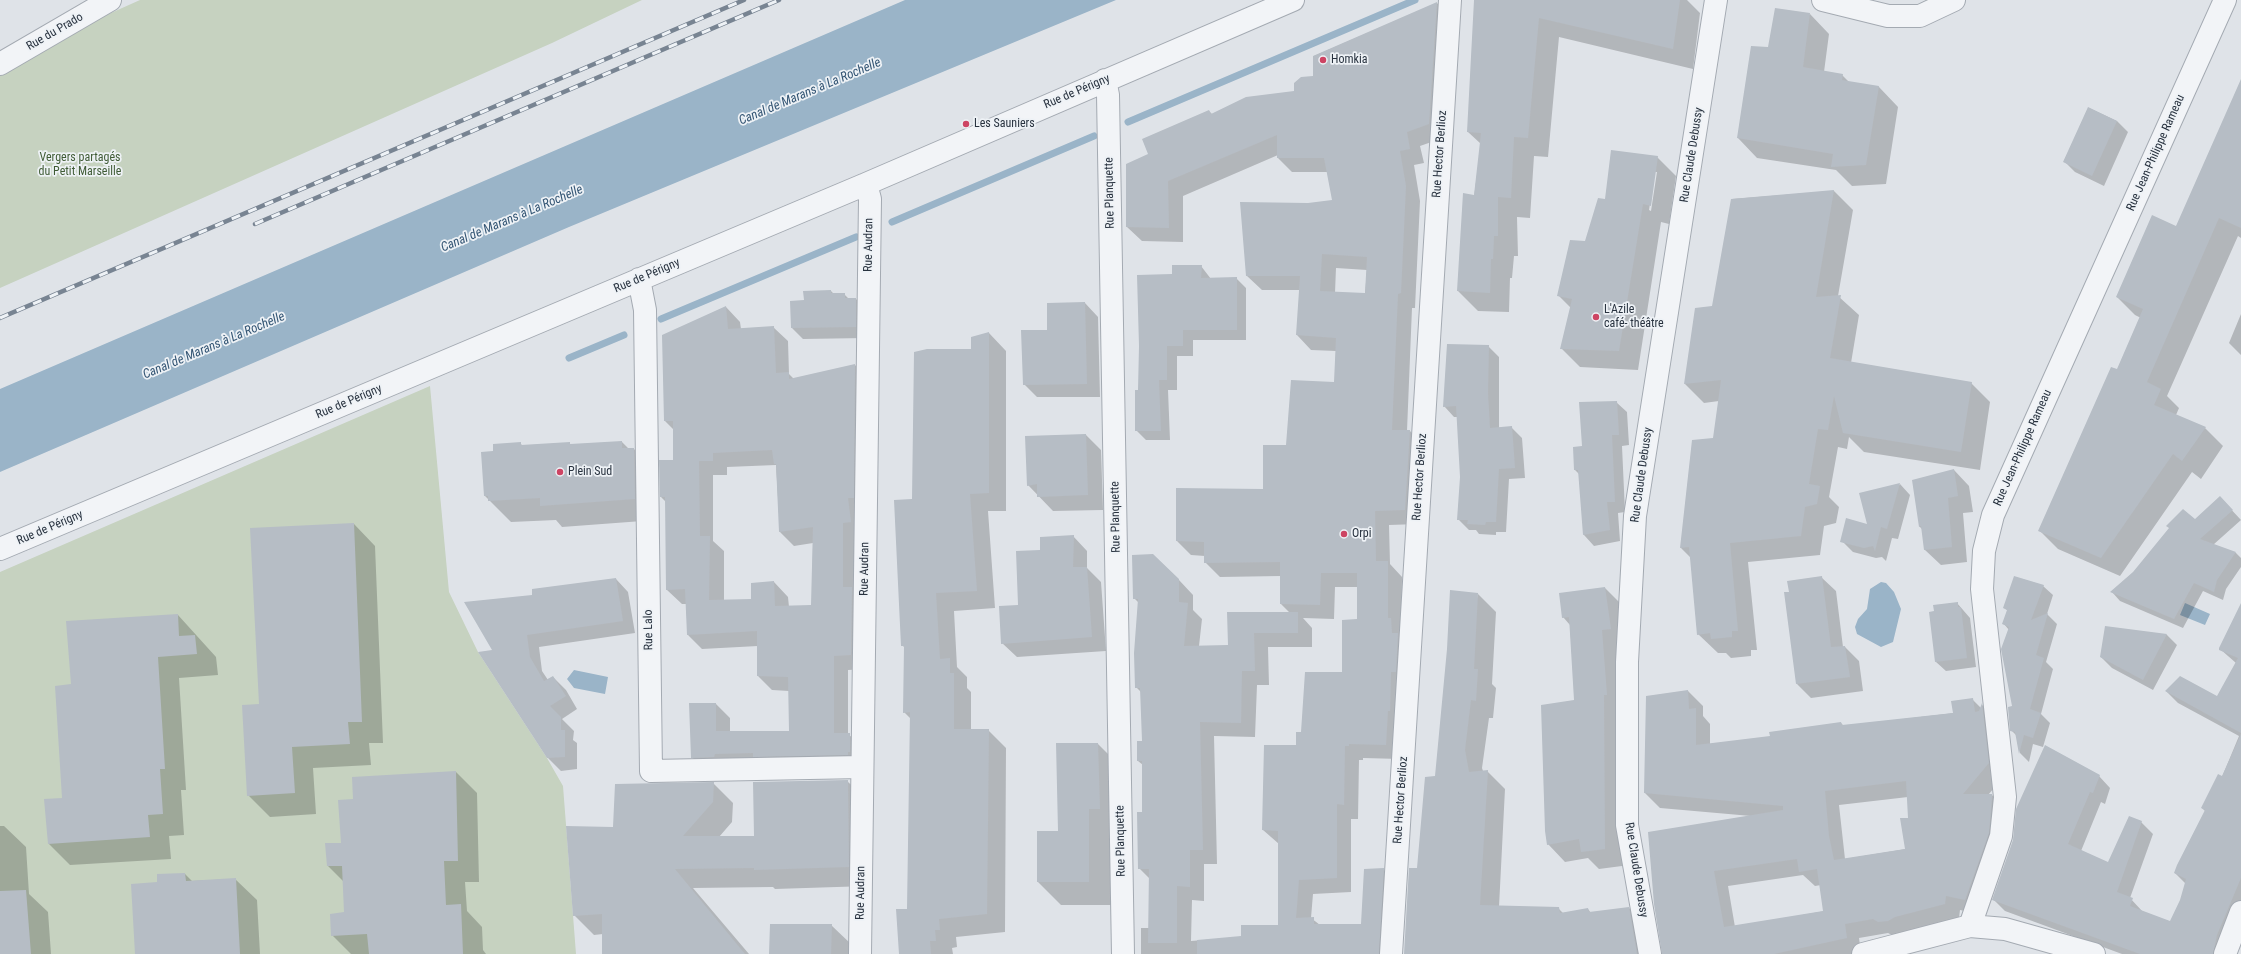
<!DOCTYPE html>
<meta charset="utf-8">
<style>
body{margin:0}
canvas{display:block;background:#dfe3e8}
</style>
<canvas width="2241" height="954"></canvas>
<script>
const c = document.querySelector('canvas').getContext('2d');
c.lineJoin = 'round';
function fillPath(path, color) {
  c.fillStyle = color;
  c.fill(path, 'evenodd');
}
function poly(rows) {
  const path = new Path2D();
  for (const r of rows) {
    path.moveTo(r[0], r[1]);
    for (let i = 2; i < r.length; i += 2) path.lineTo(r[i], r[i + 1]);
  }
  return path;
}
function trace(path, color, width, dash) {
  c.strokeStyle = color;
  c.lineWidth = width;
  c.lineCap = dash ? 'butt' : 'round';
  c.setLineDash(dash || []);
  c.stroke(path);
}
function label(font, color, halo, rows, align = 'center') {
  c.font = font + ' "Roboto Condensed",sans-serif';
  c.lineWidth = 3.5;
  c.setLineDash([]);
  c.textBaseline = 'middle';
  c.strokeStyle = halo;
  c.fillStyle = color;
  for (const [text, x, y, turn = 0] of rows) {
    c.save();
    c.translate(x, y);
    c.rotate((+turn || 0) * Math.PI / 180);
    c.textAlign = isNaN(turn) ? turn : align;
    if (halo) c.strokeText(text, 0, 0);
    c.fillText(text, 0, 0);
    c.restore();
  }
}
fillPath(poly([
 [140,0,642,0,552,43,0,288,0,76,102,17],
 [430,386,449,592,478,652,547,758,563,786,576,954,0,954,0,572]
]), '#c6d2c0');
fillPath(poly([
 [905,0,1116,0,569,227,0,472,0,389],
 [1881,582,1886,583,1894,592,1901,609,1893,642,1881,647,1857,634,1855,627,1858,619,1867,609,1870,589],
 [2185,603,2210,614,2205,625,2180,615],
 [574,670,608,677,605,694,574,688,567,679]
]), '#9ab4c8');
fillPath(poly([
 [1475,0,1687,0,1700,13,1693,69,1559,37,1548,157,1534,156,1530,218,1517,217,1518,256,1514,256,1512,278,1510,278,1509,312,1478,311,1458,291,1474,197,1481,144,1468,132],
 [1437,3,1451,18,1443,138,1420,146,1424,163,1414,165,1420,201,1415,308,1412,308,1407,431,1410,431,1424,446,1419,524,1389,525,1390,564,1402,577,1400,759,1363,758,1363,760,1359,760,1358,819,1351,819,1351,892,1313,894,1311,918,1320,925,1362,925,1383,869,1398,884,1394,954,1141,954,1141,928,1149,928,1150,879,1139,868,1143,813,1143,765,1138,761,1143,742,1142,693,1136,687,1139,603,1134,598,1179,580,1193,595,1193,610,1202,619,1199,646,1229,646,1290,613,1281,604,1281,576,1220,577,1205,562,1205,556,1191,555,1177,541,1264,490,1287,446,1335,383,1336,351,1311,350,1297,335,1300,290,1262,290,1247,276,1241,203,1308,204,1333,201,1328,172,1292,172,1278,158,1278,155,1183,196,1183,242,1142,241,1127,227,1150,154,1209,111,1213,115,1295,92,1314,77,1314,56],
 [1336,268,1367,270,1365,294,1335,293],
 [1335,587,1358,587,1358,620,1343,673,1302,733,1263,830,1279,844,1279,926,1242,937,1191,941,1192,900,1204,901,1204,864,1217,864,1214,736,1255,737,1257,685,1269,685,1268,647,1312,647,1312,628,1303,618,1334,619],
 [1810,14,1829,34,1824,72,1842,75,1850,83,1879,87,1898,107,1886,184,1852,186,1836,170,1757,158,1738,138,1769,49],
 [2241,101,2241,238,2238,236,2167,396,2179,408,2176,415,2205,428,2223,446,2201,479,2192,472,2120,576,2058,549,2039,530,2118,371,2141,318,2135,315,2117,297,2176,227],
 [2089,108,2117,121,2128,132,2104,186,2075,172,2064,161],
 [1657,157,1676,176,1669,224,1661,222,1638,370,1580,367,1561,348,1571,308,1559,296,1606,200],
 [1655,172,1657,172,1651,211,1649,210],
 [1834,191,1853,210,1838,296,1859,315,1851,363,1971,383,1990,402,1980,470,1864,452,1849,437,1847,449,1838,447,1829,497,1839,507,1836,523,1824,526,1820,555,1748,562,1757,650,1751,650,1751,656,1731,658,1726,653,1718,653,1698,634,1691,558,1681,548,1714,439,1719,401,1704,403,1685,384,1713,307,1732,199],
 [1201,266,1211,279,1236,278,1246,288,1246,340,1193,340,1193,356,1177,356,1177,390,1168,390,1170,440,1146,440,1136,430,1139,391,1173,275],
 [831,291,834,294,844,294,849,299,856,299,867,310,866,338,803,339,792,328,805,301],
 [1085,303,1098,317,1100,397,1037,397,1024,384,1048,331],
 [726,307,740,322,741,329,773,327,788,341,789,374,794,379,855,365,869,379,866,669,848,670,848,734,864,748,864,766,706,772,692,757,716,704,730,718,730,732,790,732,789,691,772,690,758,676,758,646,702,649,688,635,686,604,682,604,667,590,666,502,661,497,674,461,674,430,665,421],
 [776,465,780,532,794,546,813,543,812,606,789,607,788,597,774,582,752,584,752,600,724,601,724,551,713,541,713,475,727,475,727,467],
 [2241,314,2241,355,2229,343],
 [989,333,1006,351,1006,511,988,511,995,608,954,611,957,667,967,677,967,688,971,692,971,730,988,730,1006,748,1005,932,956,937,957,947,952,948,953,954,901,954,908,910,911,719,904,712,904,647,902,645,913,500,972,350],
 [1488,346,1499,357,1499,428,1511,427,1522,438,1525,478,1509,479,1506,532,1496,532,1496,535,1479,534,1476,530,1469,530,1458,519,1461,477,1458,417,1454,417,1444,406],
 [1616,402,1627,412,1629,445,1622,446,1625,512,1618,513,1620,541,1594,546,1584,535,1579,474,1575,470,1583,447],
 [1086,435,1101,450,1103,510,1053,511,1028,485],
 [622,442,629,449,634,449,655,471,656,520,562,527,556,520,511,522,485,496,494,452,520,443,523,446,569,443,572,445],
 [1954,470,1969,486,1973,512,1963,513,1967,562,1941,565,1925,550,1922,529,1919,526],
 [1900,484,1910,495,1898,539,1892,538,1886,561,1882,557,1876,558,1853,552,1842,541,1869,525],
 [2228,506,2241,520,2213,545,2236,553,2241,558,2241,567,2226,589,2223,600,2203,591,2183,628,2120,601,2112,592,2195,521],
 [354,524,375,546,383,743,369,743,371,765,313,768,316,814,270,817,248,795,260,705],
 [1073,536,1087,551,1087,568,1101,582,1106,651,1017,657,1002,643,1041,551],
 [1821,577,1836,591,1843,647,1845,647,1859,661,1863,691,1811,698,1797,684,1790,592],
 [616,579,628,592,635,633,539,647,542,671,548,680,553,677,566,690,577,709,562,719,574,731,573,740,577,743,577,769,561,771,548,758,494,651,534,595],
 [2043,586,2053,595,2047,614,2057,624,2046,662,2053,669,2041,714,2050,723,2043,747,2033,744,2029,762,2020,753,2017,736,2011,730,2013,707,2009,630,2004,624,2008,611,2005,608],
 [1605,588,1622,605,1622,866,1599,869,1588,858,1565,862,1548,844,1575,701,1570,625,1563,617],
 [1478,594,1496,612,1492,684,1496,688,1493,718,1489,718,1482,768,1483,771,1487,771,1505,789,1499,907,1558,908,1563,913,1588,909,1591,913,1629,908,1647,926,1652,954,1415,954,1436,777],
 [1957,603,1970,618,1976,667,1946,671,1936,662],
 [178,615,216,657,218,675,179,678,186,790,181,790,184,835,169,836,171,859,70,865,49,844,46,800,63,799,72,685],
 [2106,627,2167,635,2177,645,2153,690,2112,668,2101,657],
 [2241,628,2241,919,2227,954,2122,954,2005,911,1993,899,2099,776,2110,788,2105,804,2101,802,2081,851,2108,863,2141,822,2153,834,2130,898,2143,912,2171,922,2181,900,2186,884,2175,873,2206,812,2202,808,2222,777,2239,736,2178,703,2166,691,2218,698,2236,663,2220,649],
 [1688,691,1703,706,1703,716,1710,724,1710,744,1771,737,1841,723,1844,726,1954,713,1972,699,1981,708,1982,705,1996,718,2003,778,1988,795,1992,795,2006,810,1979,914,1960,910,1959,918,1894,936,1888,933,1859,938,1861,952,1853,954,1664,954,1655,903,1751,816,1660,808,1645,793,1647,697],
 [1908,797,1909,818,1906,849,1845,859,1839,805],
 [1803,875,1815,886,1821,885,1825,911,1735,927,1728,886],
 [1098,744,1121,767,1112,905,1061,905,1038,882,1038,832,1059,832],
 [456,772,477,793,479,882,465,882,467,911,482,927,483,950,486,954,351,954,332,935,345,913,344,882,328,866,342,843,354,799],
 [847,781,867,800,868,886,775,889,773,887,693,888,749,954,603,954,603,934,594,935,574,915,614,828,713,783,733,803,732,822,719,837,755,837],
 [0,826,4,826,26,847,29,894,48,912,51,954,0,954],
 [185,874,192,881,235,879,257,900,260,954,136,954,158,883],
 [831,925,851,944,851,954,770,954]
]), '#0003');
trace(poly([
 [1128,122,1415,0],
 [892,222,1094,136],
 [661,319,856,237],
 [569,358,624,335]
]), '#9ab4c8', 7);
fillPath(poly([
 [1474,0,1680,0,1673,49,1539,18,1528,138,1514,137,1511,198,1498,197,1498,236,1494,236,1493,259,1491,259,1490,293,1457,291,1463,193,1474,195,1481,133,1467,132],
 [1437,2,1429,124,1407,132,1410,149,1400,151,1406,186,1401,293,1398,294,1392,430,1410,430,1405,510,1375,511,1376,561,1388,561,1388,618,1391,618,1392,633,1398,633,1396,672,1391,672,1390,711,1388,711,1386,745,1349,744,1349,746,1345,746,1344,805,1337,804,1337,878,1299,880,1296,918,1314,917,1314,924,1361,924,1364,869,1384,868,1379,954,1197,954,1197,940,1241,936,1241,925,1278,925,1278,831,1262,830,1264,745,1296,745,1296,732,1301,732,1305,672,1342,672,1342,620,1357,619,1357,573,1321,573,1320,605,1280,604,1280,562,1204,563,1204,542,1176,541,1176,488,1263,489,1263,445,1286,445,1291,380,1334,382,1336,338,1296,335,1300,276,1246,276,1240,202,1308,203,1332,200,1324,158,1277,158,1277,135,1168,181,1169,228,1126,227,1126,164,1148,154,1142,139,1209,110,1211,114,1246,97,1294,91,1294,83,1301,77,1313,76,1313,56],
 [1322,254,1367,257,1365,293,1320,291],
 [1775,8,1810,13,1803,67,1843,74,1842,80,1879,86,1866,165,1831,167,1833,154,1737,138,1751,46,1768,47],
 [2241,79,2241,228,2219,218,2147,382,2161,389,2154,405,2206,427,2182,461,2173,454,2101,558,2038,531,2111,367,2117,369,2143,309,2116,297,2152,215,2176,226],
 [2088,107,2117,121,2092,176,2063,162],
 [1611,150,1658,156,1651,206,1643,204,1619,351,1560,349,1572,299,1557,296,1570,240,1585,241,1598,198,1605,199],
 [1834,190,1816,297,1841,295,1830,358,1972,382,1961,452,1843,433,1834,396,1828,430,1818,429,1809,484,1820,486,1817,504,1805,507,1801,536,1730,543,1738,631,1732,631,1732,637,1711,639,1710,633,1697,635,1689,547,1680,548,1692,440,1713,438,1721,380,1684,384,1695,308,1712,306,1731,199],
 [1172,265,1202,265,1201,278,1237,277,1237,330,1183,330,1183,346,1167,346,1167,380,1159,380,1161,431,1135,431,1135,390,1138,390,1139,346,1137,275,1172,274],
 [831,290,831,293,845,293,845,298,856,298,856,327,791,328,790,301,804,300,803,291],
 [1085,302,1087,384,1023,385,1021,330,1047,330,1047,303],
 [726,306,728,329,774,326,776,373,789,372,789,379,855,364,854,498,848,498,851,522,843,523,843,587,852,587,851,655,834,656,834,733,850,733,850,752,848,752,848,755,753,757,753,753,715,754,714,757,691,758,689,703,716,703,716,731,789,731,788,677,757,676,757,631,687,635,685,589,666,590,665,497,660,497,659,460,673,460,673,421,664,421,662,335],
 [772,450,774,464,776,464,779,532,813,527,811,605,775,606,774,581,751,583,751,599,709,600,710,536,700,536,699,461,713,461,713,453],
 [989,332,989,493,970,494,977,591,936,593,940,659,950,658,950,673,954,673,954,729,989,729,987,914,939,919,940,930,935,930,936,941,930,941,931,954,899,954,896,909,907,909,910,712,903,713,904,646,901,646,894,500,912,499,914,352,927,349,971,349,971,337],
 [1447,344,1489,345,1488,393,1490,428,1512,426,1515,468,1499,469,1496,522,1486,522,1485,525,1467,524,1468,520,1457,520,1460,477,1456,406,1443,407],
 [1617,401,1619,435,1612,435,1615,502,1607,502,1610,530,1583,535,1578,470,1574,470,1573,447,1582,446,1579,402],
 [1086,434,1088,495,1037,497,1037,484,1027,486,1025,436],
 [622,441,622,448,634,448,635,499,540,506,540,498,488,501,488,496,484,496,481,452,493,451,493,444,521,442,521,445,570,442,570,444],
 [1954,469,1958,496,1948,498,1952,547,1924,550,1921,526,1919,527,1912,480],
 [1900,483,1887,529,1881,527,1875,551,1873,546,1864,548,1840,542,1846,518,1867,524,1859,493],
 [2220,496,2233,510,2200,539,2236,552,2217,580,2214,592,2194,583,2174,619,2110,592,2133,572,2169,528,2166,526,2183,509,2195,519],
 [354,523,362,722,348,722,350,744,292,747,295,793,247,796,242,705,259,704,250,528],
 [1074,535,1073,567,1087,567,1092,637,1001,644,999,606,1018,605,1016,551,1040,550,1040,537],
 [1153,554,1179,579,1179,602,1188,603,1184,646,1228,645,1227,612,1298,612,1298,633,1254,633,1255,671,1242,671,1241,723,1200,722,1203,850,1190,850,1190,887,1177,886,1177,943,1148,943,1149,869,1138,869,1137,812,1142,812,1142,761,1137,761,1137,741,1142,741,1140,688,1135,688,1134,653,1138,599,1133,599,1132,555],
 [1822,576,1831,647,1845,646,1850,677,1796,684,1784,592,1789,592,1787,581],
 [2014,576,2044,585,2031,620,2048,613,2036,655,2044,658,2030,709,2041,713,2033,738,2024,735,2019,754,2015,732,2010,731,2008,707,2012,706,2001,649,2009,627,2002,624,2007,610,2003,608],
 [616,578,623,621,527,635,530,657,544,681,553,676,566,696,550,706,561,717,561,730,565,730,565,757,547,758,478,652,492,650,464,602,532,595,532,589],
 [1605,587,1611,629,1602,630,1607,695,1604,695,1605,849,1581,852,1579,839,1547,845,1545,831,1541,705,1574,700,1569,617,1562,618,1559,593],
 [1450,590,1478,593,1474,669,1478,669,1476,701,1471,700,1465,750,1469,772,1488,770,1480,905,1559,907,1560,913,1588,908,1589,912,1629,907,1637,954,1404,954,1409,868,1417,868,1425,777,1435,776,1447,649],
 [1958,602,1958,607,1961,607,1967,658,1935,662,1929,612,1934,611,1933,605],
 [2241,603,2241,733,2165,691,2180,676,2217,696,2238,658,2219,650,2219,648],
 [178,614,179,636,195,635,197,654,158,657,165,769,160,769,163,814,148,815,150,837,48,844,44,799,62,798,55,686,71,684,66,621],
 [2105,626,2167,634,2143,680,2100,657],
 [1688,690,1689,709,1696,708,1696,745,1770,736,1769,732,1841,722,1842,725,1953,713,1951,701,1973,698,1975,712,1979,711,1982,703,1989,763,1963,794,1992,794,1992,797,1989,833,1965,900,1946,896,1945,904,1895,917,1888,921,1878,922,1873,919,1845,924,1847,938,1774,954,1662,954,1654,904,1648,832,1783,810,1783,806,1644,793,1646,696],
 [1906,781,1908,818,1900,818,1905,849,1834,860,1829,836,1825,791],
 [1797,859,1799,872,1817,869,1823,911,1724,927,1714,871],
 [2241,734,2241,878,2217,935,2213,954,2140,954,1992,900,2013,840,2016,809,2045,745,2100,775,2093,793,2090,792,2068,844,2108,862,2129,816,2142,821,2117,892,2133,898,2130,906,2170,921,2180,900,2186,879,2174,873,2177,865,2205,810,2201,808,2218,774,2222,776],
 [1056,743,1098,743,1100,809,1089,809,1089,882,1037,882,1037,831,1058,831],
 [456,771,458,861,444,861,446,905,461,904,463,954,369,954,367,934,331,936,330,914,344,912,342,866,327,866,325,843,341,843,338,800,353,799,352,777],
 [848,780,849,867,754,870,754,868,675,869,745,954,602,954,602,914,573,916,566,826,613,827,615,784,714,782,713,802,683,836,754,836,753,782],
 [185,873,186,881,236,878,240,954,135,954,131,884,157,882,157,874],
 [26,890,31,954,0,954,0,891],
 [770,924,832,924,831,954,769,954]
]), '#b6bdc5');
const minor = poly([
 [1823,0,1888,16,1920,16,1954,0],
 [0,64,110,0],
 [1105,80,1108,95,1123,954],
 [639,279,645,310,651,771,862,767],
 [0,549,866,184,1293,0],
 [1970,926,2001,836,2005,797,1982,589,1984,551,1993,515,2225,0],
 [860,954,870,199,866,184],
 [1391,954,1450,0],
 [1650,954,1627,825,1627,662,1635,516,1716,0],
 [1863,954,1970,926,2005,929,2094,954],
 [2225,954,2241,912]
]);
trace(minor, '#a4aab2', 24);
trace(minor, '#f2f4f7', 22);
const rail = poly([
 [255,224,779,0],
 [0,318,744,0]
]);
trace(rail, '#788492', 4.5);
trace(rail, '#eef2f6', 3, [9]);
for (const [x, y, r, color] of [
 [1323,60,4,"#cd4463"],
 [966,124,4,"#cd4463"],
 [1596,317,4,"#cd4463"],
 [560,472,4,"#cd4463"],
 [1344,534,4,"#cd4463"]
]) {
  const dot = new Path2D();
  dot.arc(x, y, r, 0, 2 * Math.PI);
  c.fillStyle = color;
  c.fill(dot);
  trace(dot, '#eef2f6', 1.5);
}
label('12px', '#28323f', '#eef2f6', [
 ["Rue du Prado",55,32,-30],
 ["Rue de Périgny",1077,92,-23],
 ["Rue Jean-Philippe Rameau",2156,153,-66],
 ["Rue Hector Berlioz",1440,154,-86],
 ["Rue Claude Debussy",1692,155,-81],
 ["Rue Planquette",1110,193,-91],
 ["Rue Audran",869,245,-89],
 ["Rue de Périgny",647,276,-23],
 ["Rue de Périgny",349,402,-23],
 ["Rue Jean-Philippe Rameau",2023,448,-66],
 ["Rue Claude Debussy",1642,475,-82],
 ["Rue Hector Berlioz",1420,477,-86],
 ["Rue Planquette",1116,517,-91],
 ["Rue de Périgny",50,528,-23],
 ["Rue Audran",865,569,-89],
 ["Rue Lalo",649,630,-91],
 ["Rue Hector Berlioz",1401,800,-86],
 ["Rue Planquette",1121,841,-91],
 ["Rue Claude Debussy",1636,870,81],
 ["Rue Audran",861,893,-89]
]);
label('12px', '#28323f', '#eef2f6', [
 ["Homkia",1331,60],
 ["Les Sauniers",974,124],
 ["L'Azile",1604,310],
 ["café- théâtre",1604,324],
 ["Plein Sud",568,472],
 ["Orpi",1352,534]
], 'left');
label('12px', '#3f5b35', '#eef2f6', [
 ["Vergers partagés",80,158],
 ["du Petit Marseille",80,172]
]);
label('italic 13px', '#325473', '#eef2f6', [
 ["Canal de Marans à La Rochelle",810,92,-23],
 ["Canal de Marans à La Rochelle",512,219,-23],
 ["Canal de Marans à La Rochelle",214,346,-23]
]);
</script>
